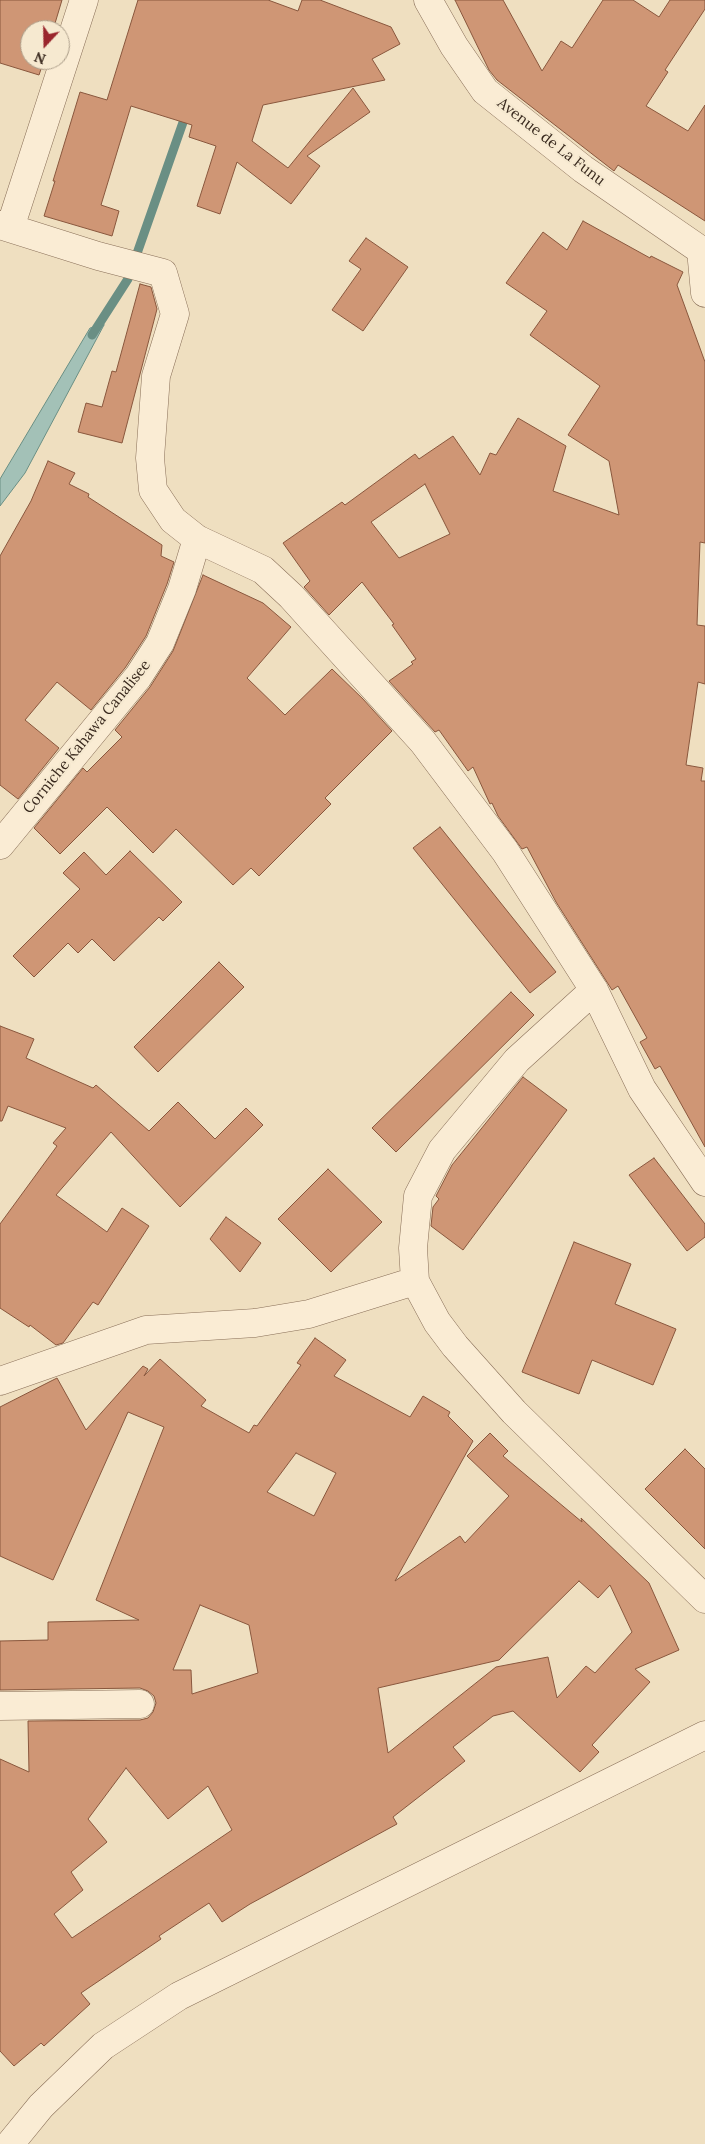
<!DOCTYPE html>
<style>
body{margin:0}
#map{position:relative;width:705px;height:2144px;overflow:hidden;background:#efdfc0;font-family:Lora,serif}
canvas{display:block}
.north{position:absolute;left:20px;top:20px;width:50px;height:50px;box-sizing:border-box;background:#f6e9d0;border:1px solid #aa9c88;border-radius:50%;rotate:201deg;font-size:14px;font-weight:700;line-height:20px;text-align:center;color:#38281d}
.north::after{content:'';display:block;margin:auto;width:18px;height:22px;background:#9a262d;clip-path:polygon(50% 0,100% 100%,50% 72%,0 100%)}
</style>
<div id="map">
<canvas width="705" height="2144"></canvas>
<div class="north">N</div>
</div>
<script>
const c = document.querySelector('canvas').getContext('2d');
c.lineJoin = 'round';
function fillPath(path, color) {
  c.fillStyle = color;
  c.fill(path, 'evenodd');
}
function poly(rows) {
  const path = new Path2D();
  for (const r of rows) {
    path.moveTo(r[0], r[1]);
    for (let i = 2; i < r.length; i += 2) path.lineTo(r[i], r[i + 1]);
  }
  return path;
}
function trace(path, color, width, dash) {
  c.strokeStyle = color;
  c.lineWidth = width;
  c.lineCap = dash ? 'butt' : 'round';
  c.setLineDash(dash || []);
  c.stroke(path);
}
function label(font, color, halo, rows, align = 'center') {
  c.font = font + ' Lora,serif';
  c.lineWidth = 4.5;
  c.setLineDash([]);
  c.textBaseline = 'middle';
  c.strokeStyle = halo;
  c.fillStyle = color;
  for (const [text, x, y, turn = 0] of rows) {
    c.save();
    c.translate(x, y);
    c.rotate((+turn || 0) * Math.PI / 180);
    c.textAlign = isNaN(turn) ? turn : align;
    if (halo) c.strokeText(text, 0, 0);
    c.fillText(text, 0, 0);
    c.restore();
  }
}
const water = poly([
 [104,325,25,473,0,506,0,479,90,328,104,325]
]);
fillPath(water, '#a3c1b7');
trace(water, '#6a8f84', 1);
trace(poly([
 [92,335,128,279,187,111]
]), '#6a8f84', 9);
const building = poly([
 [0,0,62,0,53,30,30,30,30,60,44,60,39,75,0,63,0,0],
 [138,0,268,0,298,11,302,0,320,0,391,27,400,44,372,59,385,80,263,105,252,141,288,168,353,88,370,112,307,156,320,166,291,204,237,162,220,214,197,206,216,146,189,137,192,125,131,106,101,205,119,211,112,236,44,216,55,181,53,181,80,92,107,100,138,0],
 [455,0,503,0,542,71,561,41,572,48,603,0,633,0,659,17,670,0,705,0,705,9,665,70,668,72,646,106,688,131,705,105,705,221,618,165,614,171,497,80,489,70,455,0],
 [583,221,650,258,651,256,683,272,677,285,705,362,705,543,700,542,697,625,705,626,705,684,698,682,686,765,703,768,701,781,705,781,705,1147,660,1066,655,1069,640,1042,647,1038,618,986,612,990,556,902,527,847,522,849,498,816,492,803,490,804,473,767,468,771,439,730,435,732,389,681,413,664,411,662,416,659,392,625,394,624,362,582,329,615,304,587,310,581,283,543,342,502,345,505,415,454,419,459,453,436,480,475,490,453,496,455,518,418,566,446,553,491,619,515,609,461,568,435,600,386,530,335,547,311,506,283,543,232,567,250,583,221],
 [425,484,450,534,399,558,371,522,425,484],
 [366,238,408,267,363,331,332,310,361,269,349,261,366,238],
 [140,284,151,287,157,309,122,443,78,432,86,403,102,407,112,371,116,372,140,284],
 [48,461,75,473,69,484,89,494,88,497,162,545,161,556,174,562,167,584,146,636,125,668,91,710,57,682,25,720,59,748,18,799,0,785,0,556,31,501,48,461],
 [203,575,263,603,291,627,247,678,285,715,332,669,363,699,392,731,325,798,331,804,259,876,251,868,233,885,176,829,153,853,107,807,60,854,34,828,83,768,87,772,122,737,115,730,150,687,173,651,203,575],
 [440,827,556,972,530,993,413,848,440,827],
 [130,851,182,902,163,921,159,917,114,961,92,939,78,953,68,943,34,977,13,956,80,889,63,873,84,852,106,875,130,851],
 [219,962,244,987,158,1072,134,1047,219,962],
 [511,992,534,1015,396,1152,372,1128,511,992],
 [0,1026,34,1039,26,1058,93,1088,96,1085,149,1131,178,1102,215,1139,246,1108,263,1125,180,1207,111,1132,56,1195,107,1232,122,1208,149,1226,98,1305,93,1302,63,1343,56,1345,30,1325,29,1327,0,1308,0,1224,57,1146,53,1143,66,1128,8,1106,2,1121,0,1121,0,1026],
 [523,1077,567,1110,463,1250,431,1226,433,1207,439,1199,436,1196,452,1165,523,1077],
 [654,1158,705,1224,705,1237,687,1251,629,1175,654,1158],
 [328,1169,382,1222,331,1272,278,1219,328,1169],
 [226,1217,261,1243,240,1272,210,1239,226,1217],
 [574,1242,631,1264,615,1304,676,1329,653,1385,592,1360,579,1394,522,1372,574,1242],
 [315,1338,346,1360,334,1376,410,1417,423,1396,450,1412,448,1416,473,1441,395,1581,460,1536,465,1543,509,1496,467,1456,490,1433,508,1451,503,1456,582,1522,581,1518,649,1583,679,1650,635,1669,650,1682,592,1745,599,1752,580,1772,513,1711,493,1716,453,1747,465,1761,393,1817,397,1824,250,1904,222,1922,209,1903,159,1936,161,1939,81,1993,90,2004,44,2046,41,2043,14,2066,0,2051,0,1759,29,1772,28,1721,140,1720,148,1718,153,1712,156,1703,154,1696,148,1691,140,1688,0,1690,0,1641,48,1640,48,1622,139,1620,96,1600,164,1427,128,1412,53,1580,0,1556,0,1407,57,1378,86,1430,143,1366,148,1369,144,1376,160,1359,206,1400,201,1406,249,1433,254,1425,257,1426,301,1365,297,1363,315,1338],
 [296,1453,336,1473,314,1516,267,1492,296,1453],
 [579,1581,598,1598,610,1585,632,1632,595,1673,586,1666,557,1698,548,1657,496,1667,388,1753,378,1688,499,1660,579,1581],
 [200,1605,249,1625,258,1673,192,1694,191,1670,173,1670,200,1605],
 [126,1768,168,1819,208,1786,232,1830,72,1938,54,1914,83,1890,71,1872,107,1842,88,1819,126,1768],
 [685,1449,705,1469,705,1549,645,1489,685,1449]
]);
fillPath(building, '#cf9675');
trace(building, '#89573d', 1);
const minor = poly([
 [428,0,454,46,485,91,583,169,705,253],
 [0,225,98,256,163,273,175,314,156,376,150,458,153,490,173,520,197,539,263,570,291,596,423,742,505,851,594,990,642,1089,705,1182],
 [10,228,84,0],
 [701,250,705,293],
 [0,845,138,677,160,643,182,589,197,539],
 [594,990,517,1060,442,1150,418,1196,413,1248,415,1281,437,1322,455,1346,514,1412,705,1599],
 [0,1381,146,1330,255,1323,309,1314,415,1281],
 [0,1706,140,1704],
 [10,2144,41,2106,103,2046,179,1996,705,1735]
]);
trace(minor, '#896f58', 29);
trace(minor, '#faecd4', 28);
label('15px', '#38281d', '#f6e9d0', [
 ["Avenue de La Funu",551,142,38],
 ["Corniche Kahawa Canalisee",87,737,-51]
]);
</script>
